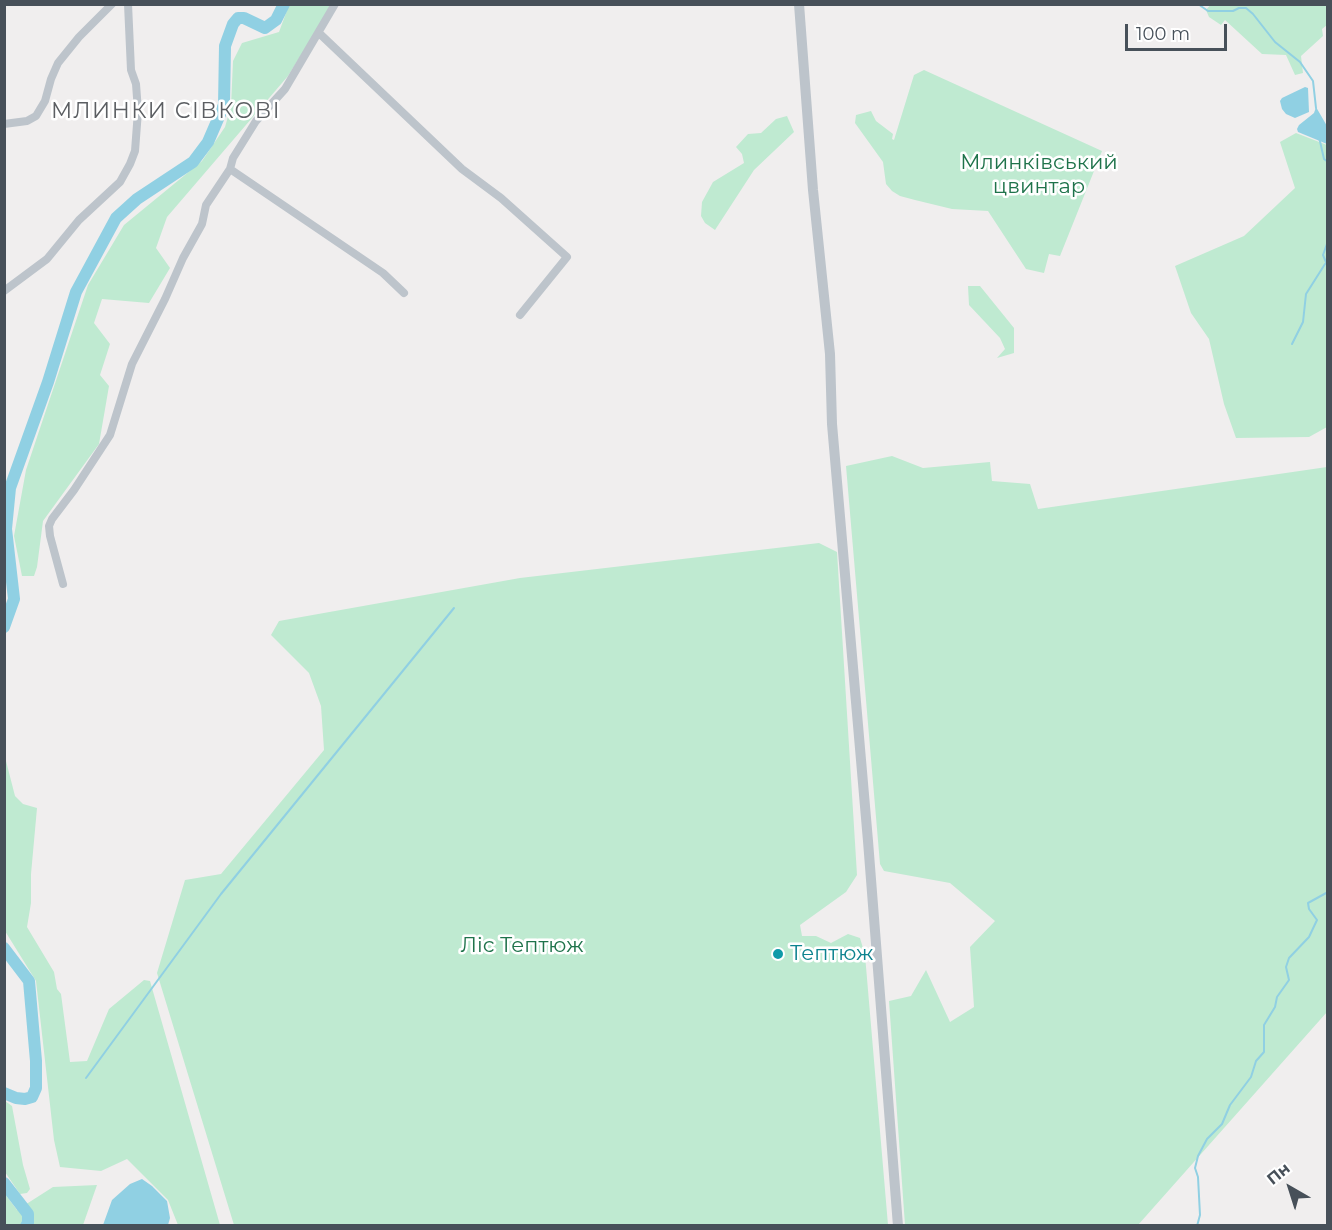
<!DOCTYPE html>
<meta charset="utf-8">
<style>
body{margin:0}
#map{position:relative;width:1332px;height:1230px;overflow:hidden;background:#f0eeee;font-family:Montserrat,sans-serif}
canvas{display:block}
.frame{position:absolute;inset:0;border:6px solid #475059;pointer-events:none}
.north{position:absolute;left:1260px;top:1158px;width:60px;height:60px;-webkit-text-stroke:4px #fff;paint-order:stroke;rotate:321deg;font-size:16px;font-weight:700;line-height:24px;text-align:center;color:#475059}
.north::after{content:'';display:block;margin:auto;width:21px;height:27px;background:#475059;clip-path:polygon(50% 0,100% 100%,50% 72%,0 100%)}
.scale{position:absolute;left:1125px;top:24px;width:102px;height:27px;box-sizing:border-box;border:3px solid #475059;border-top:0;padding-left:8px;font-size:18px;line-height:21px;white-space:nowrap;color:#475059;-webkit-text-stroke:4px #fff;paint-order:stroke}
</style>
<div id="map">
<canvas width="1332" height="1230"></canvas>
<div class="frame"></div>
<div class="north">Пн</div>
<div class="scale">100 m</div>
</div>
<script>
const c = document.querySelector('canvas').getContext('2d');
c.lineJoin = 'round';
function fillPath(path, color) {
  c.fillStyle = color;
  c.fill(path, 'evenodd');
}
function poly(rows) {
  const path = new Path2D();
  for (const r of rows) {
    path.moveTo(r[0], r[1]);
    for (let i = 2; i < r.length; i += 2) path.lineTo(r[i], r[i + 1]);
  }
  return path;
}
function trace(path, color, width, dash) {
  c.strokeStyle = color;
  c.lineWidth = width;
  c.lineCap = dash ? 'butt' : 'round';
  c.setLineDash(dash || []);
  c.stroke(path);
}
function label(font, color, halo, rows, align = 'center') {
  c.font = font + ' Montserrat,sans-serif';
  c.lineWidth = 5;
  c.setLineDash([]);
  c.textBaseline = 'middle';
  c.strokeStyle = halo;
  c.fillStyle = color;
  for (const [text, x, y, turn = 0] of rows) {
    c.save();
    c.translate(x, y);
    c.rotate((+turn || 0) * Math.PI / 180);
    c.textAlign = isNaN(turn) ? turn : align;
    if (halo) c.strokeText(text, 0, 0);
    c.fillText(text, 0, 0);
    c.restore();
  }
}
fillPath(poly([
 [1211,4,1327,5,1327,25,1322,29,1323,36,1301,56,1303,73,1295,75,1286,55,1262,54,1225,20,1221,25,1209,17,1206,10],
 [289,5,332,5,288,76,167,217,156,248,170,268,149,303,102,299,94,323,110,344,100,375,109,386,99,444,43,521,37,567,34,576,22,576,14,536,26,470,88,285,124,225,202,161,225,127,231,106,233,61,242,43,279,32],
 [924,70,1102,151,1060,256,1049,254,1044,273,1026,269,988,211,952,209,915,200,900,196,892,191,886,184,883,162,855,123,856,115,871,111,876,121,893,134,892,139,894,140,914,75],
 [787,116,794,132,754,170,715,230,705,223,701,216,702,202,713,182,744,163,742,154,736,147,748,134,761,133,776,119],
 [1296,133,1327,145,1327,427,1309,437,1236,438,1224,404,1209,339,1191,313,1175,266,1244,236,1295,188,1280,142],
 [968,286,980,286,1014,328,1014,353,997,358,1005,349,1000,338,969,305],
 [892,456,923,468,990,462,992,481,1030,484,1038,509,1327,467,1327,1012,1138,1225,905,1225,889,1001,911,996,926,970,950,1022,974,1007,970,947,995,921,950,883,884,871,880,864,846,466],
 [819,543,837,552,857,875,846,892,800,925,802,936,816,936,831,943,848,934,860,938,865,955,888,1225,234,1225,157,973,185,880,221,874,324,750,321,706,309,673,271,635,279,621,520,578],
 [5,713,6,761,15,796,23,804,37,808,31,874,31,903,27,927,54,972,57,989,61,994,70,1062,87,1061,109,1009,144,980,150,981,220,1225,178,1225,168,1200,127,1159,101,1171,60,1167,54,1140,36,981,5,931],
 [5,1101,12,1106,23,1165,30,1189,27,1193,20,1194,5,1172],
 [97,1185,83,1225,5,1225,5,1194,17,1210,53,1187]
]), '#bfead1');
fillPath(poly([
 [1305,87,1308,88,1309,112,1295,118,1286,114,1282,109,1280,101,1282,98],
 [1316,107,1327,126,1327,144,1298,132,1297,129,1299,125,1314,113],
 [142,1179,152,1186,167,1201,170,1218,168,1225,103,1225,112,1200,130,1184]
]), '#90d0e3');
trace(poly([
 [1198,4,1208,11,1233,11,1239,8,1246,8,1253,14,1275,42,1300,62,1313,81,1316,108],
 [1319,137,1324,159,1328,162],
 [1328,241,1323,255,1328,267],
 [1292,344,1303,322,1306,294,1325,264],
 [86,1078,221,894,454,608],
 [1197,1226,1200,1215,1198,1177,1195,1168,1198,1156,1207,1139,1222,1124,1230,1105,1251,1077,1256,1061,1264,1052,1264,1025,1275,1007,1277,997,1289,980,1286,967,1289,958,1309,937,1317,920,1309,909,1308,903,1328,892]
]), '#90d0e3', 2);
trace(poly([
 [4,627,14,599,6,529,10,488,48,382,76,292,116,218,137,199,193,162,208,142,224,105,225,46,233,24,238,18,244,18,265,28,276,20,284,4],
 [4,948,29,981,36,1061,36,1088,32,1097,25,1099,16,1098,4,1093],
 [4,1183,28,1214,28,1223,26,1226]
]), '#90d0e3', 12);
trace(poly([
 [319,33,462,169,501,198,567,257,520,315],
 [4,124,27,121,36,116,45,101,51,79,58,63,79,37,112,4],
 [230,169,383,273,404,293],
 [4,291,47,259,79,220,120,182,130,164,135,151,138,111,136,84,131,70,128,4],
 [63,584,50,536,49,526,52,519,74,490,110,435,132,364,165,299,183,258,202,224,206,205,230,169,233,158,256,121,285,89,335,4]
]), '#bdc4cb', 8);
trace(poly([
 [799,4,813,190,830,354,832,424,868,841,898,1226]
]), '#bdc4cb', 10);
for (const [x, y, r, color] of [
 [778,954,6,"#0f9aa8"]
]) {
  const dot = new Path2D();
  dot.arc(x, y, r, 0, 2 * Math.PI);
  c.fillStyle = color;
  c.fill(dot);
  trace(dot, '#fff', 2);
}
label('21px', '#1f734b', '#fff', [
 ["Млинківський",1039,163],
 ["цвинтар",1039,187],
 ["Ліс Тептюж",522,946]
]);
label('21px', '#0d838f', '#fff', [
 ["Тептюж",790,954]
], 'left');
c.letterSpacing = '1.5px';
label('22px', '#5b5e62', '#fff', [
 ["МЛИНКИ СІВКОВІ",166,112]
]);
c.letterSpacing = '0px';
</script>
